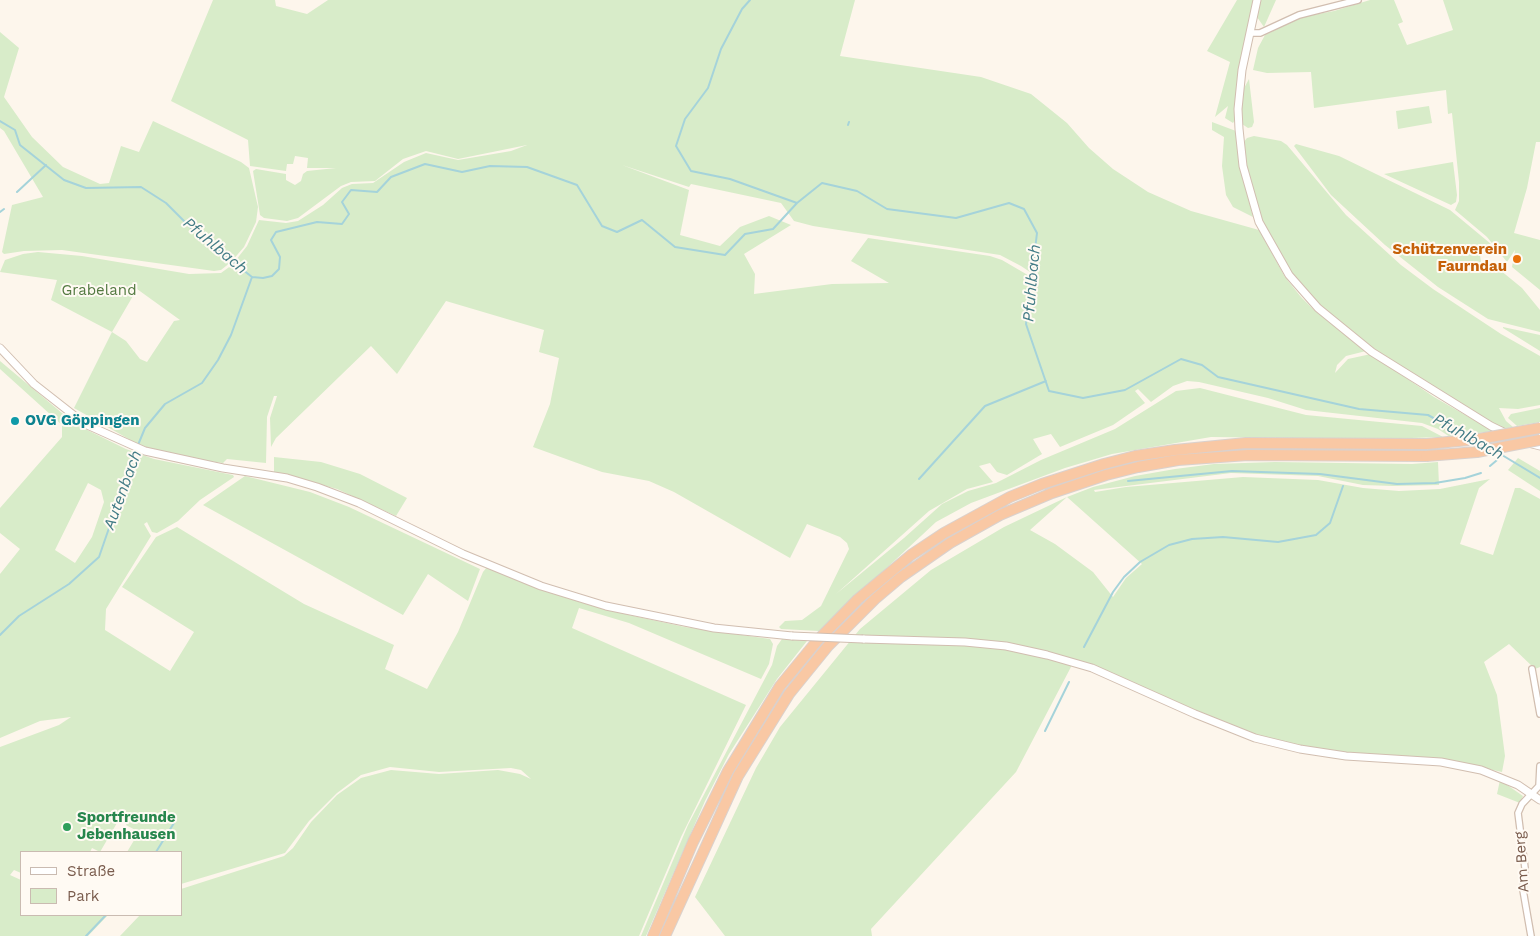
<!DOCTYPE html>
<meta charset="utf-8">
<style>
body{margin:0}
#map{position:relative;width:1540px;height:936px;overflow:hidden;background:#fdf6ec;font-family:"Work Sans",sans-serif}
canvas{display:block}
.legend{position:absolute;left:20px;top:851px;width:162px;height:65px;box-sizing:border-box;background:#fffaf3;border:1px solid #cabbb1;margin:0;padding:6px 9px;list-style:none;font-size:15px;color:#7a5c4d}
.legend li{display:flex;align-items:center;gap:10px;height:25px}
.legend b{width:25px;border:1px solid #cabbb1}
</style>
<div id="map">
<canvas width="1540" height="936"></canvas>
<ul class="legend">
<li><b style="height:6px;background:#fff"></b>Straße</li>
<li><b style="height:14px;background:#d8ecc9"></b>Park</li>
</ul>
</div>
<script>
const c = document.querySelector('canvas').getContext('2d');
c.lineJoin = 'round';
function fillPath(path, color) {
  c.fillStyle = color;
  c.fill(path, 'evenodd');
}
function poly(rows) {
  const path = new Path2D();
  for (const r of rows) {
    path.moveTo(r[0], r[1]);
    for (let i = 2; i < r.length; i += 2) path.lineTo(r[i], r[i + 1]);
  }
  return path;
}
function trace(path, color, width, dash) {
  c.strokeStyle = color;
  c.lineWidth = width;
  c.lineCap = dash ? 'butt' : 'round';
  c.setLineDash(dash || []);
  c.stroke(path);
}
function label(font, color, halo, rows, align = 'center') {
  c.font = font + ' "Work Sans",sans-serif';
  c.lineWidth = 4;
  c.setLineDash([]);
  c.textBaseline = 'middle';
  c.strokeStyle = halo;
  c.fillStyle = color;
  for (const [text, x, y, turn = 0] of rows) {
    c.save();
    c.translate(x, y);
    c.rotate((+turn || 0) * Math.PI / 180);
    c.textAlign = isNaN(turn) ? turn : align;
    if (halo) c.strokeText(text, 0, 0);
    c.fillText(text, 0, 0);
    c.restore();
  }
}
fillPath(poly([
 [213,0,275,0,276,6,307,14,328,0,855,0,840,56,981,77,1031,94,1067,123,1089,148,1113,169,1148,192,1191,211,1259,230,1285,277,1301,297,1314,310,1366,351,1346,356,1337,365,1335,373,1348,359,1371,354,1434,397,1493,431,1450,437,1438,429,1422,423,1306,410,1268,398,1199,382,1187,381,1173,386,1151,402,1138,389,1135,391,1145,403,1113,425,1060,447,1051,434,1033,439,1042,454,1007,475,997,472,990,463,979,466,993,482,967,489,929,511,836,594,904,538,942,504,968,491,996,483,1041,460,1115,429,1176,391,1200,388,1306,415,1422,426,1443,437,1381,439,1211,437,1112,454,1065,468,971,503,936,522,819,631,781,629,779,627,785,621,802,620,821,606,849,549,847,543,840,537,807,524,790,558,674,492,649,481,602,472,533,447,550,404,559,358,539,352,544,330,446,301,397,374,371,346,276,438,271,447,270,418,277,396,274,396,267,417,266,463,227,459,223,463,186,458,141,446,74,408,112,332,51,300,57,280,0,272,5,260,23,254,38,252,82,256,189,274,221,273,232,265,247,246,259,220,286,223,298,221,323,205,342,188,352,184,373,183,404,162,426,153,458,160,511,151,527,145,458,159,426,151,403,159,375,181,351,182,341,186,298,218,287,221,264,218,260,215,253,171,256,169,286,174,286,180,295,185,301,181,303,174,307,171,336,168,307,168,308,158,295,156,293,164,287,164,286,171,250,166,248,140,171,101],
 [622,165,689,187,691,184,781,203,794,221,813,226,1000,255,1021,266,1039,278,1038,281,1002,260,990,256,868,238,851,261,889,283,832,284,754,294,755,274,744,254,791,225,769,216,740,227,720,246,680,235,689,190],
 [137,289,180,320,174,321,147,362,140,359,126,341,112,332],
 [1237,0,1253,0,1239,73,1235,120,1233,123,1225,118,1228,106,1215,117,1230,62,1207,51],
 [1260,0,1276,0,1264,27,1257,17],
 [1370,0,1394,0,1403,22,1398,24,1407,45,1453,30,1443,0,1540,0,1540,142,1536,142,1527,188,1514,233,1540,240,1540,290,1512,267,1515,250,1507,262,1487,237,1455,210,1459,201,1459,182,1452,113,1448,114,1446,90,1314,108,1311,72,1267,73,1253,70,1258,48,1265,35,1302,17,1334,11],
 [0,32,19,48,4,97,32,137,63,167,100,184,109,183,121,146,139,152,153,121,241,162,249,168,258,207,256,222,244,247,231,262,221,270,214,271,62,250,24,251,4,254,2,252,12,205,43,197,4,131,0,128],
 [1249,79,1254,122,1252,127,1248,128,1242,124,1241,112,1243,90],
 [1429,106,1432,123,1398,129,1396,111],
 [1212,122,1236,131,1241,166,1253,217,1233,207,1226,195,1222,166,1224,137,1212,130],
 [1254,136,1281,141,1287,145,1346,215,1401,265,1433,289,1501,334,1540,356,1540,405,1518,409,1499,408,1506,421,1513,427,1503,429,1375,350,1321,308,1292,273,1262,221,1246,167,1243,143,1247,138],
 [1296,144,1339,156,1450,210,1491,244,1480,255,1481,262,1486,266,1500,270,1522,288,1540,310,1540,332,1488,319,1438,287,1385,245,1331,195,1294,146],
 [1453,162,1457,195,1456,202,1451,205,1384,174],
 [1503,327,1540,335,1540,351,1503,328],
 [0,361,75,424,126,449,154,459,233,475,234,477,200,500,178,521,157,533,152,532,147,522,144,524,151,536,106,609,105,630,170,671,194,632,122,587,156,537,177,527,304,604,394,645,385,669,427,689,458,632,483,572,487,567,583,602,629,615,685,627,770,639,773,644,769,664,761,679,629,623,579,608,572,628,746,705,681,837,639,936,120,936,140,915,181,915,181,889,284,856,293,848,311,822,337,795,361,778,391,770,439,774,498,770,520,774,531,779,521,770,511,768,439,772,390,767,361,775,337,793,309,821,285,853,181,884,181,852,127,852,139,832,126,825,132,814,124,811,100,852,92,848,90,852,21,852,21,873,14,870,10,875,21,880,21,915,108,915,88,936,0,936,0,747,59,725,71,717,40,721,0,738,0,574,20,549,0,533,0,508,62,437,62,425,0,369],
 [88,483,101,490,104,502,92,537,75,563,55,550],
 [1540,408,1540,422,1517,426,1508,418,1511,414],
 [274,457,321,462,360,474,407,498,396,516,337,489,274,472],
 [1518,458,1540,471,1540,491,1508,470],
 [1275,462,1412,464,1438,462,1439,485,1393,486,1363,485,1318,476,1231,473,1094,490,1095,492,1126,487,1243,477,1318,480,1363,488,1399,491,1440,489,1490,479,1479,488,1460,544,1493,555,1515,488,1520,488,1540,499,1540,667,1535,669,1509,644,1484,662,1497,695,1505,756,1502,772,1442,759,1346,756,1255,738,1079,664,1034,656,1072,665,1016,772,871,929,872,936,725,936,695,897,756,768,780,727,860,629,931,570,1004,527,1067,497,1093,487,1135,476,1175,469,1214,464],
 [1067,497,1142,564,1126,578,1113,597,1093,572,1055,544,1030,530],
 [245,476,310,492,349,507,480,569,468,601,428,574,403,615,203,505],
 [782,639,807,641,777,679,729,754,705,801,646,936,641,936,688,825,772,665,777,646],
 [1500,780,1523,796,1520,803,1497,794]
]), '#d8ecc9');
trace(poly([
 [750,0,742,9,721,49,708,88,685,119,676,146,691,171,730,179,797,203],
 [0,121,15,130,20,145,64,180,86,188,141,187,166,203,196,233,252,277,263,278,272,276,279,269,280,257,271,240,276,232,317,222,342,224,349,214,342,202,351,190,377,192,391,177,425,164,462,172,490,166,527,167,577,185,602,226,617,232,642,220,675,247,725,255,745,234,773,229,797,203,822,183,857,191,887,209,956,218,1009,203,1024,209,1037,233,1026,324,1049,391,1083,398,1125,390,1181,359,1202,365,1218,377,1359,409,1428,415,1466,436],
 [848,125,849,122],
 [17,192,46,165],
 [0,212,4,209],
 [138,445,145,428,165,404,202,383,218,360,231,335,252,277],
 [1497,452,1540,478],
 [1490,466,1503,455],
 [919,479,985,406,1046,381],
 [1128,481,1232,471,1320,474,1397,484,1435,483,1465,478,1481,473],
 [0,635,19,616,69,584,99,557,136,450],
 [1084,647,1113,592,1124,577,1140,562,1169,545,1192,539,1223,537,1278,542,1316,535,1330,523,1343,486],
 [1045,731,1069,682],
 [156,852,174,823],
 [86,936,106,915]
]), '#a5d3da', 2);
const minor = poly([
 [1250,33,1260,33,1299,15,1358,0],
 [1532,669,1540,714],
 [1531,936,1523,890,1525,868,1518,813,1522,804,1539,786,1540,766]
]);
const tertiary = poly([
 [1257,0,1242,70,1238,109,1239,129,1243,166,1259,222,1289,275,1318,308,1372,352,1491,426,1524,442,1540,446],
 [0,348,34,384,85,424,145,451,223,468,287,478,317,487,359,503,463,554,541,586,606,606,714,628,792,636],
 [863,639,965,642,1006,646,1047,655,1092,668,1195,714,1255,738,1300,749,1346,756,1441,762,1481,770,1518,785,1540,800]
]);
const trunk = poly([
 [653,936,693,842,728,771,780,686,817,641,858,599,911,555,944,533,1010,497,1042,484,1104,464,1135,456,1175,450,1246,443,1427,444],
 [665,936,738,776,789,694,828,646,875,599,901,577,950,543,1000,515,1052,493,1106,475,1138,467,1178,460,1248,455,1426,456]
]);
trace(minor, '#d1beb0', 8);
trace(tertiary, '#d1beb0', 9);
trace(trunk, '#dad1cd', 12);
trace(minor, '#fff', 5.5);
trace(tertiary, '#fff', 7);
trace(trunk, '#f9c8a4', 10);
const tertiaryBridge = poly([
 [792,636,863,639]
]);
const trunkBridge = poly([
 [1427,444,1479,439,1540,428],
 [1426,456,1477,452,1540,440]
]);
trace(tertiaryBridge, '#d1beb0', 9, []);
trace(trunkBridge, '#dad1cd', 12, []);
trace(tertiaryBridge, '#fff', 7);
trace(trunkBridge, '#f9c8a4', 10);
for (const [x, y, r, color] of [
 [1517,259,5,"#e8710a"],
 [15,421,5,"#0f9aa8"],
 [67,827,5,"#2e9e5b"]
]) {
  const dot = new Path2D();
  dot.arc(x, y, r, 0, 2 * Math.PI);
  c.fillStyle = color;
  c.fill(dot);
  trace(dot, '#fffaf3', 2);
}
label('bold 15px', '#c56008', '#fffaf3', [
 ["Schützenverein",1507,250],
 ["Faurndau",1507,267]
], 'right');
label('15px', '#537a41', '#fffaf3', [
 ["Grabeland",99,291]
]);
label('bold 15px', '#0d838f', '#fffaf3', [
 ["OVG Göppingen",25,421]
], 'left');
label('bold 15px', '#27864d', '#fffaf3', [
 ["Sportfreunde",77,818],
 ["Jebenhausen",77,835]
], 'left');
label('15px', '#7a5c4d', '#fffaf3', [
 ["Am Berg",1522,862,-94]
]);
label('italic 16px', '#437c86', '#fffaf3', [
 ["Pfuhlbach",215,246,40],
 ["Pfuhlbach",1032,283,-85],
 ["Pfuhlbach",1468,437,29],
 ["Autenbach",123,490,-70]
]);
</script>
